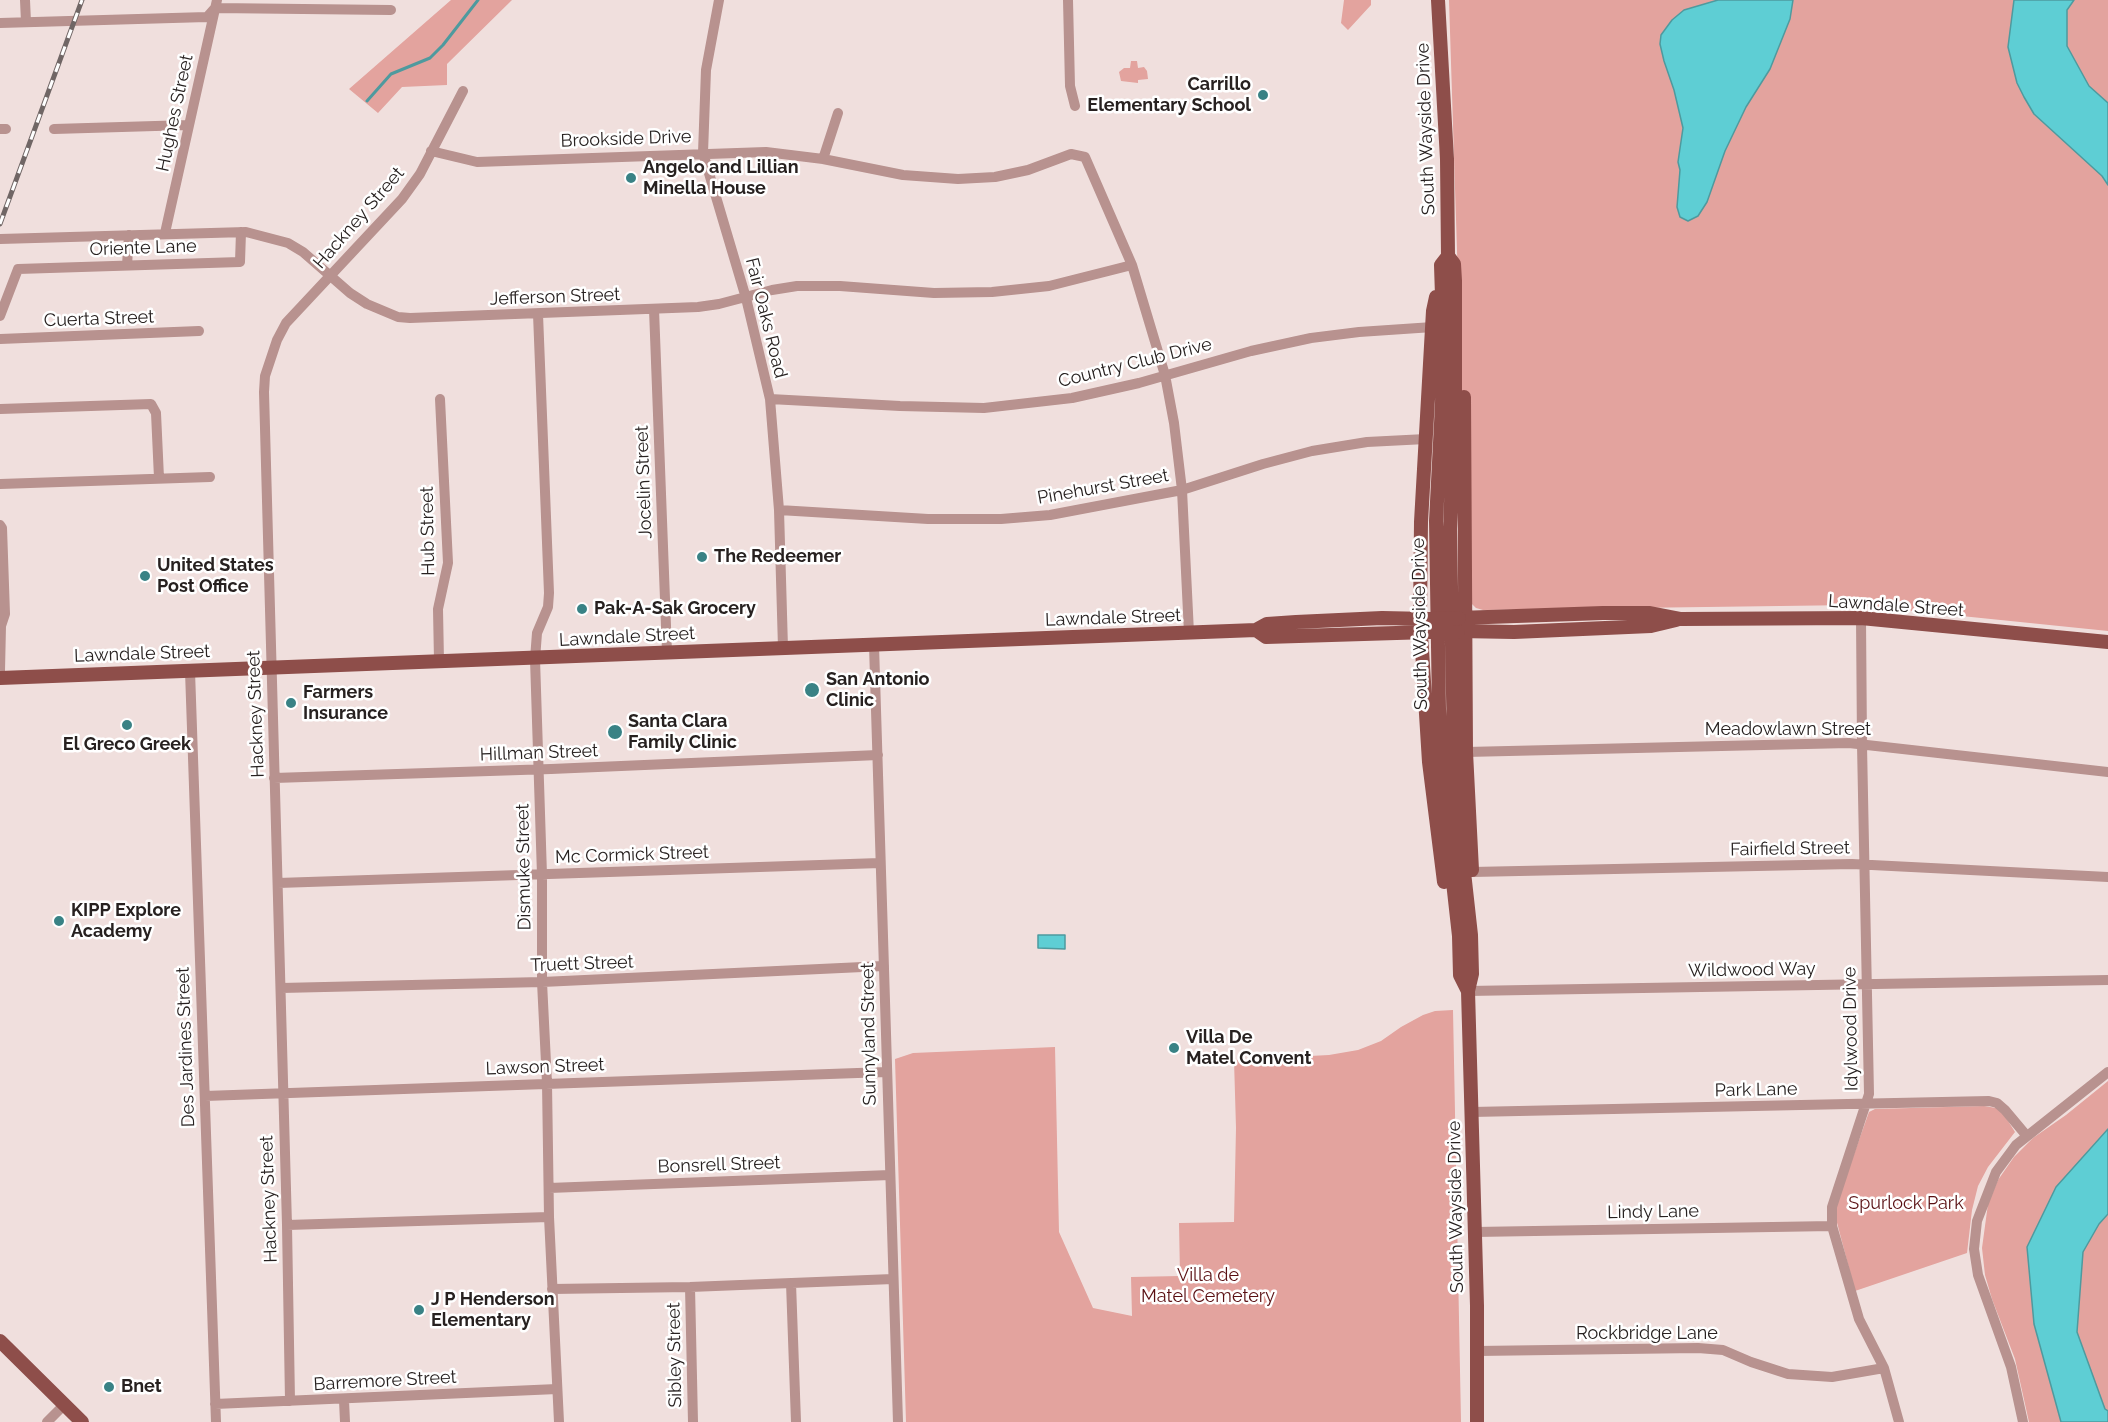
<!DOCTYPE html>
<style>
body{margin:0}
canvas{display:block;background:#f0dfdd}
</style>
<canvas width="2108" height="1422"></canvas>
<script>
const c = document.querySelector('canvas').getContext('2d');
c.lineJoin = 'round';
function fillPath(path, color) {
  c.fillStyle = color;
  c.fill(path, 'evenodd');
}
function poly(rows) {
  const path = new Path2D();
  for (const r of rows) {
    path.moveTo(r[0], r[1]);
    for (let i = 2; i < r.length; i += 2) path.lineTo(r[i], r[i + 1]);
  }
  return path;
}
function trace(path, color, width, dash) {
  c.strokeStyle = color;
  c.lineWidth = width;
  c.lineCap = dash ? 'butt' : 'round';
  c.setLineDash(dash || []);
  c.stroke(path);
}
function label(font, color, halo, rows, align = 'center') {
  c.font = font + ' Raleway,sans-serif';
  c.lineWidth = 5;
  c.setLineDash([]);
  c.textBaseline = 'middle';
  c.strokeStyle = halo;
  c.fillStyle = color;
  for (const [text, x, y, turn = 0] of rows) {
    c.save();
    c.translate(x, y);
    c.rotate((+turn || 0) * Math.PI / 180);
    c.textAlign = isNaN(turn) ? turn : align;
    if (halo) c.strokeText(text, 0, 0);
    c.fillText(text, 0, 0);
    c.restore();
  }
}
fillPath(poly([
 [451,0,512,0,447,64,447,85,402,87,378,113,349,89],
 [1344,0,1371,0,1371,5,1348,30,1341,23],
 [1449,0,2108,0,2108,631,1854,605,1483,610,1476,608,1471,603,1468,595],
 [1131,61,1137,61,1138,68,1144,67,1147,71,1148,79,1138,80,1138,83,1121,81,1119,72,1124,68,1130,68],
 [1453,1010,1461,1422,906,1422,895,1059,913,1053,1055,1047,1059,1232,1093,1308,1132,1316,1131,1277,1180,1276,1179,1223,1234,1222,1236,1128,1234,1060,1329,1055,1358,1050,1381,1041,1401,1027,1423,1015,1435,1011],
 [2108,1081,2108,1422,2029,1422,2015,1359,1992,1299,1985,1275,1982,1248,1988,1204,1998,1180,2014,1157,2033,1138,2066,1115],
 [1984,1106,1996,1108,2003,1113,2015,1132,1988,1167,1978,1186,1972,1210,1967,1253,1855,1291,1835,1215,1838,1199,1869,1112,1875,1109]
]), '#e3a39e');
const water = poly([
 [1718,0,1793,0,1790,19,1770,69,1746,107,1725,151,1707,202,1698,216,1688,221,1680,217,1677,207,1680,170,1678,162,1683,128,1674,90,1664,61,1660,44,1661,35,1672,20,1684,10,1718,0],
 [2014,0,2074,0,2067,10,2067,46,2089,86,2108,103,2108,185,2102,176,2034,114,2024,97,2017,83,2008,47,2014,0],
 [1038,935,1065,935,1065,949,1038,948,1038,935],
 [2108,1129,2108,1214,2099,1224,2083,1252,2077,1332,2105,1409,2108,1411,2108,1422,2061,1422,2034,1324,2027,1247,2056,1187,2108,1129]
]);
fillPath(water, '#5eced4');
trace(water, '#4e9a9e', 1.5);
trace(poly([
 [367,101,391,74,430,58,443,45,478,0]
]), '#4e9a9e', 3);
trace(poly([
 [25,0,26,22],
 [719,0,706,70,703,153,746,298,770,399,779,510,783,648],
 [1068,0,1070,86,1075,106],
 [0,23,207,17,215,8,391,10],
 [0,129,6,129],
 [54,129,189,125],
 [431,151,477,162,766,152,823,159,903,175,958,179,995,177,1028,170,1071,154,1085,157,1132,265,1165,375,1174,423,1182,490,1189,633],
 [823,159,838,113],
 [165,233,217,0],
 [0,239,246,232,288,243,303,252,350,293,367,304,398,317,410,318,698,307,719,304,772,290,797,286,840,286,934,293,992,292,1049,286,1132,265],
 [127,265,129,235],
 [654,309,667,652],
 [538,314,549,593,548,607,537,633,535,659,542,875,542,982,547,1083,549,1217,559,1422],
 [0,316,18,269,240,262,241,232],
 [0,339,199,331],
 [770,399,900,406,984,408,1072,398,1139,383,1251,351,1311,338,1359,332,1433,327],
 [0,409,151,404,156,413,159,478],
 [0,484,210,477],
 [779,510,928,519,1001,519,1050,515,1182,490,1263,464,1312,451,1367,442,1426,439],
 [0,525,2,528,5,614,1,626,0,671],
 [1861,618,1862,745,1869,1094,1832,1207,1832,1226,1859,1319,1884,1368,1899,1422],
 [874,645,898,1422],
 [439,661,438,609,448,563,440,399],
 [190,671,216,1422],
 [1466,752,1849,743,2108,772],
 [274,778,551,769,878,755],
 [1472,872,1852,864,2108,877],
 [278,883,880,863],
 [281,988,542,982,884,966],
 [1468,991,2108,980],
 [205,1096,886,1072],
 [1472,1112,1989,1101,1997,1103,2005,1110,2026,1135],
 [549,1188,890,1175],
 [287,1225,549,1217],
 [1475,1232,1832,1226],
 [791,1283,796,1422],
 [690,1287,693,1422],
 [552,1289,690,1287,893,1279],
 [1477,1351,1698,1348,1723,1350,1751,1362,1788,1374,1832,1377,1884,1368],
 [344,1400,345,1422],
 [290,1401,287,1225,264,392,265,376,277,340,286,323,402,199,420,174,463,91],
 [215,1404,557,1389],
 [47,1422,65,1404],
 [2023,1422,2011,1367,1978,1275,1974,1249,1977,1221,1996,1172,2016,1145,2108,1072]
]), '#b8928f', 10);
trace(poly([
 [1438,0,1447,159,1448,256,1454,264,1455,281,1455,401,1450,529,1452,645,1455,791,1471,935,1472,974,1468,991,1477,1306,1477,1422],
 [1448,256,1441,265,1443,327,1442,404,1436,521,1439,709,1446,819,1459,936,1460,975,1468,991],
 [1436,297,1433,311,1421,522,1420,618,1429,762,1444,882],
 [1464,397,1466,752,1472,870],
 [1459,618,1603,613,1650,613,1681,619,1861,618,2108,642],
 [1256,630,1266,637,1429,632],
 [1459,631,1514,632,1651,626,1676,620],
 [0,678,1256,630,1267,624,1296,622,1382,618,1429,619],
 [0,1341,82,1422]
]), '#8e4e4a', 14);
const rail = poly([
 [0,224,82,0]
]);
trace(rail, '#706665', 5);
trace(rail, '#fff', 3, [9]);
trace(poly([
 [1429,619,1459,618],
 [1429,632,1458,632]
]), '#8e4e4a', 14);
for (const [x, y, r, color] of [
 [1263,95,6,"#398285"],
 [631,178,6,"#398285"],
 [702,557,6,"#398285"],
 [145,576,6,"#398285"],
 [582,609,6,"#398285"],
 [812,690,8,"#398285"],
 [291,703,6,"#398285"],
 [127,725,6,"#398285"],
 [615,732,8,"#398285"],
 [59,921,6,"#398285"],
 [1174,1048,6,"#398285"],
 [419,1310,6,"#398285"],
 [109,1387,6,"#398285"]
]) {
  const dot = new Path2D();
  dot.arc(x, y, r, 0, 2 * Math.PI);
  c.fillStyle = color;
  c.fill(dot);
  trace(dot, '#fff', 2);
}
label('bold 18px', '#272120', '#fff', [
 ["Carrillo",1251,85,"right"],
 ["Elementary School",1251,106,"right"],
 ["Angelo and Lillian",643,168],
 ["Minella House",643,189],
 ["The Redeemer",714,557],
 ["United States",157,566],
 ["Post Office",157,587],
 ["Pak-A-Sak Grocery",594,609],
 ["San Antonio",826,680],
 ["Clinic",826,701],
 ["Farmers",303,693],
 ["Insurance",303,714],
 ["Santa Clara",628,722],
 ["Family Clinic",628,743],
 ["El Greco Greek",127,745,"center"],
 ["KIPP Explore",71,911],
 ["Academy",71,932],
 ["Villa De",1186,1038],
 ["Matel Convent",1186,1059],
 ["J P Henderson",431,1300],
 ["Elementary",431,1321],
 ["Bnet",121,1387]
], 'left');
label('18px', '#272120', '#fff', [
 ["Hughes Street",175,113,-78],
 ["South Wayside Drive",1426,129,-92],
 ["Brookside Drive",626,139,-2],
 ["Hackney Street",359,218,-49],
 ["Oriente Lane",143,248,-2],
 ["Jefferson Street",555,297,-2],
 ["Fair Oaks Road",766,318,76],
 ["Cuerta Street",99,319,-2],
 ["Country Club Drive",1135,363,-14],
 ["Jocelin Street",644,482,-92],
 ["Pinehurst Street",1103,487,-10],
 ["Hub Street",428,531,-91],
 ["Lawndale Street",1896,606,4],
 ["Lawndale Street",1113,618,-2],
 ["South Wayside Drive",1420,624,-91],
 ["Lawndale Street",627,637,-3],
 ["Lawndale Street",142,654,-2],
 ["Hackney Street",256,714,-92],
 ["Meadowlawn Street",1788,730],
 ["Hillman Street",539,753,-2],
 ["Fairfield Street",1790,849,-1],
 ["Mc Cormick Street",632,855,-2],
 ["Dismuke Street",524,867,-91],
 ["Truett Street",582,964,-2],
 ["Wildwood Way",1752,970,-1],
 ["Idylwood Drive",1851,1029,-91],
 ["Sunnyland Street",869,1034,-91],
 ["Des Jardines Street",186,1047,-92],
 ["Lawson Street",545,1067,-2],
 ["Park Lane",1756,1090,-1],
 ["Bonsrell Street",719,1165,-2],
 ["Hackney Street",269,1199,-92],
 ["South Wayside Drive",1456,1207,-91],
 ["Lindy Lane",1653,1212,-1],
 ["Rockbridge Lane",1647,1334],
 ["Sibley Street",675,1355,-91],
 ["Barremore Street",385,1381,-3]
]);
label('18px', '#5a1013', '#fff', [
 ["Spurlock Park",1906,1204],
 ["Villa de",1208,1276],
 ["Matel Cemetery",1208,1297]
]);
</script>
